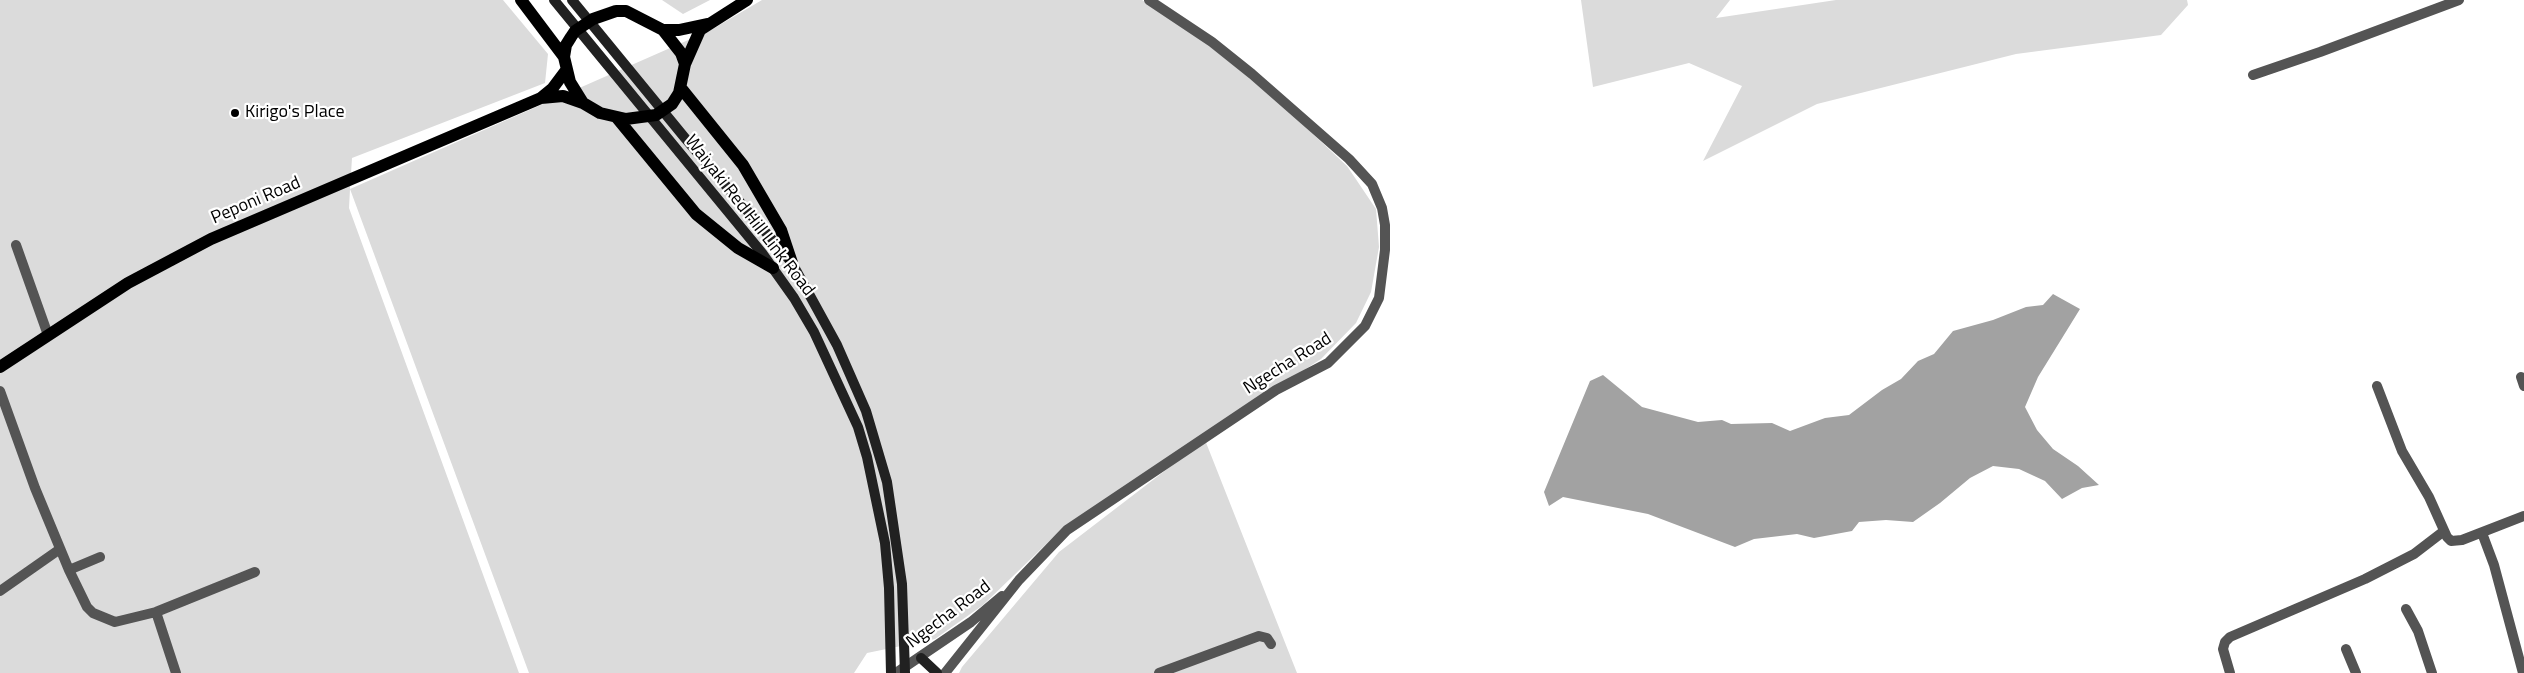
<!DOCTYPE html>
<style>
body{margin:0}
canvas{display:block;background:#fff}
</style>
<canvas width="2524" height="673"></canvas>
<script>
const c = document.querySelector('canvas').getContext('2d');
c.lineJoin = 'round';
function fillPath(path, color) {
  c.fillStyle = color;
  c.fill(path, 'evenodd');
}
function poly(rows) {
  const path = new Path2D();
  for (const r of rows) {
    path.moveTo(r[0], r[1]);
    for (let i = 2; i < r.length; i += 2) path.lineTo(r[i], r[i + 1]);
  }
  return path;
}
function trace(path, color, width, dash) {
  c.strokeStyle = color;
  c.lineWidth = width;
  c.lineCap = dash ? 'butt' : 'round';
  c.setLineDash(dash || []);
  c.stroke(path);
}
function label(font, color, halo, rows, align = 'center') {
  c.font = font + ' "Titillium Web",sans-serif';
  c.lineWidth = 4.5;
  c.setLineDash([]);
  c.textBaseline = 'middle';
  c.strokeStyle = halo;
  c.fillStyle = color;
  for (const [text, x, y, turn = 0] of rows) {
    c.save();
    c.translate(x, y);
    c.rotate((+turn || 0) * Math.PI / 180);
    c.textAlign = isNaN(turn) ? turn : align;
    if (halo) c.strokeText(text, 0, 0);
    c.fillText(text, 0, 0);
    c.restore();
  }
}
fillPath(poly([
 [0,0,503,0,548,54,545,83,352,158,350,189,711,30,762,0,1142,0,1234,60,1347,166,1376,209,1379,247,1371,292,1356,323,1321,359,1066,525,983,605,935,639,867,653,854,673,529,673,350,189,349,208,519,673,0,673],
 [662,0,710,0,683,14],
 [1581,0,1730,0,1716,18,1836,0,2187,0,2188,5,2161,35,2016,54,1817,104,1703,161,1742,86,1689,63,1593,87],
 [1205,440,1297,673,959,673,962,667,1059,552]
]), '#dbdbdb');
fillPath(poly([
 [2053,294,2080,309,2038,377,2025,407,2037,430,2053,449,2078,466,2099,485,2082,488,2062,499,2045,481,2019,469,1993,466,1970,478,1940,503,1913,522,1886,520,1859,522,1852,531,1814,538,1797,534,1754,539,1735,547,1648,514,1563,497,1549,506,1544,492,1590,381,1603,375,1642,407,1698,422,1722,420,1731,424,1772,423,1790,431,1825,418,1849,415,1882,390,1901,379,1918,361,1934,354,1953,331,1993,320,2026,307,2043,305]
]), '#a2a2a2');
trace(poly([
 [2253,75,2320,52,2459,0],
 [16,245,48,335],
 [2521,377,2524,386],
 [2377,386,2402,451,2429,497,2447,537,2451,541,2462,540,2524,516],
 [0,391,35,488,69,570,87,607,93,613,115,622,156,612,255,572],
 [2482,533,2494,565,2523,673],
 [69,570,100,557],
 [0,591,60,549],
 [2406,609,2418,631,2432,673],
 [156,612,176,673],
 [2346,649,2356,673],
 [1159,673,1259,636,1267,638,1271,644],
 [2230,673,2223,649,2225,642,2230,637,2365,579,2414,554,2444,531]
]), '#545454', 10);
trace(poly([
 [896,673,971,622,1002,596],
 [945,673,1019,580,1067,530,1276,390,1328,363,1365,326,1379,298,1385,250,1385,225,1382,208,1372,184,1349,159,1252,74,1212,42,1149,0]
]), '#545454', 10);
trace(poly([
 [554,0,762,253,794,298,814,332,858,427,867,457,885,543,889,588,891,673],
 [572,0,685,138,792,263,837,345,866,411,887,482,902,584,905,673],
 [921,658,937,673]
]), '#212121', 10);
trace(poly([
 [521,0,564,57],
 [616,11,626,11,663,30,681,53,685,64,679,93,672,104,656,115,626,119,600,113,583,103,570,82,564,57,566,45,571,37,575,31,593,19,616,11],
 [663,30,679,30,707,24],
 [685,64,700,30,747,0],
 [681,88,743,165,781,230,792,263],
 [541,98,552,89,567,69],
 [617,118,696,214,738,248,773,268],
 [0,367,128,283,211,239,541,98,563,96,583,103]
]), '#000', 12);
for (const [x, y, r, color] of [
 [235,113,5,"#000"]
]) {
  const dot = new Path2D();
  dot.arc(x, y, r, 0, 2 * Math.PI);
  c.fillStyle = color;
  c.fill(dot);
  trace(dot, '#fff', 2);
}
label('18px', '#000', '#fff', [
 ["Kirigo's Place",245,113]
], 'left');
label('18px', '#000', '#fff', [
 ["Peponi Road",256,201,-23],
 ["Waiyaki Red Hill Link Road",749,216,52],
 ["Ngecha Road",1288,364,-32],
 ["Ngecha Road",949,615,-37]
]);
</script>
